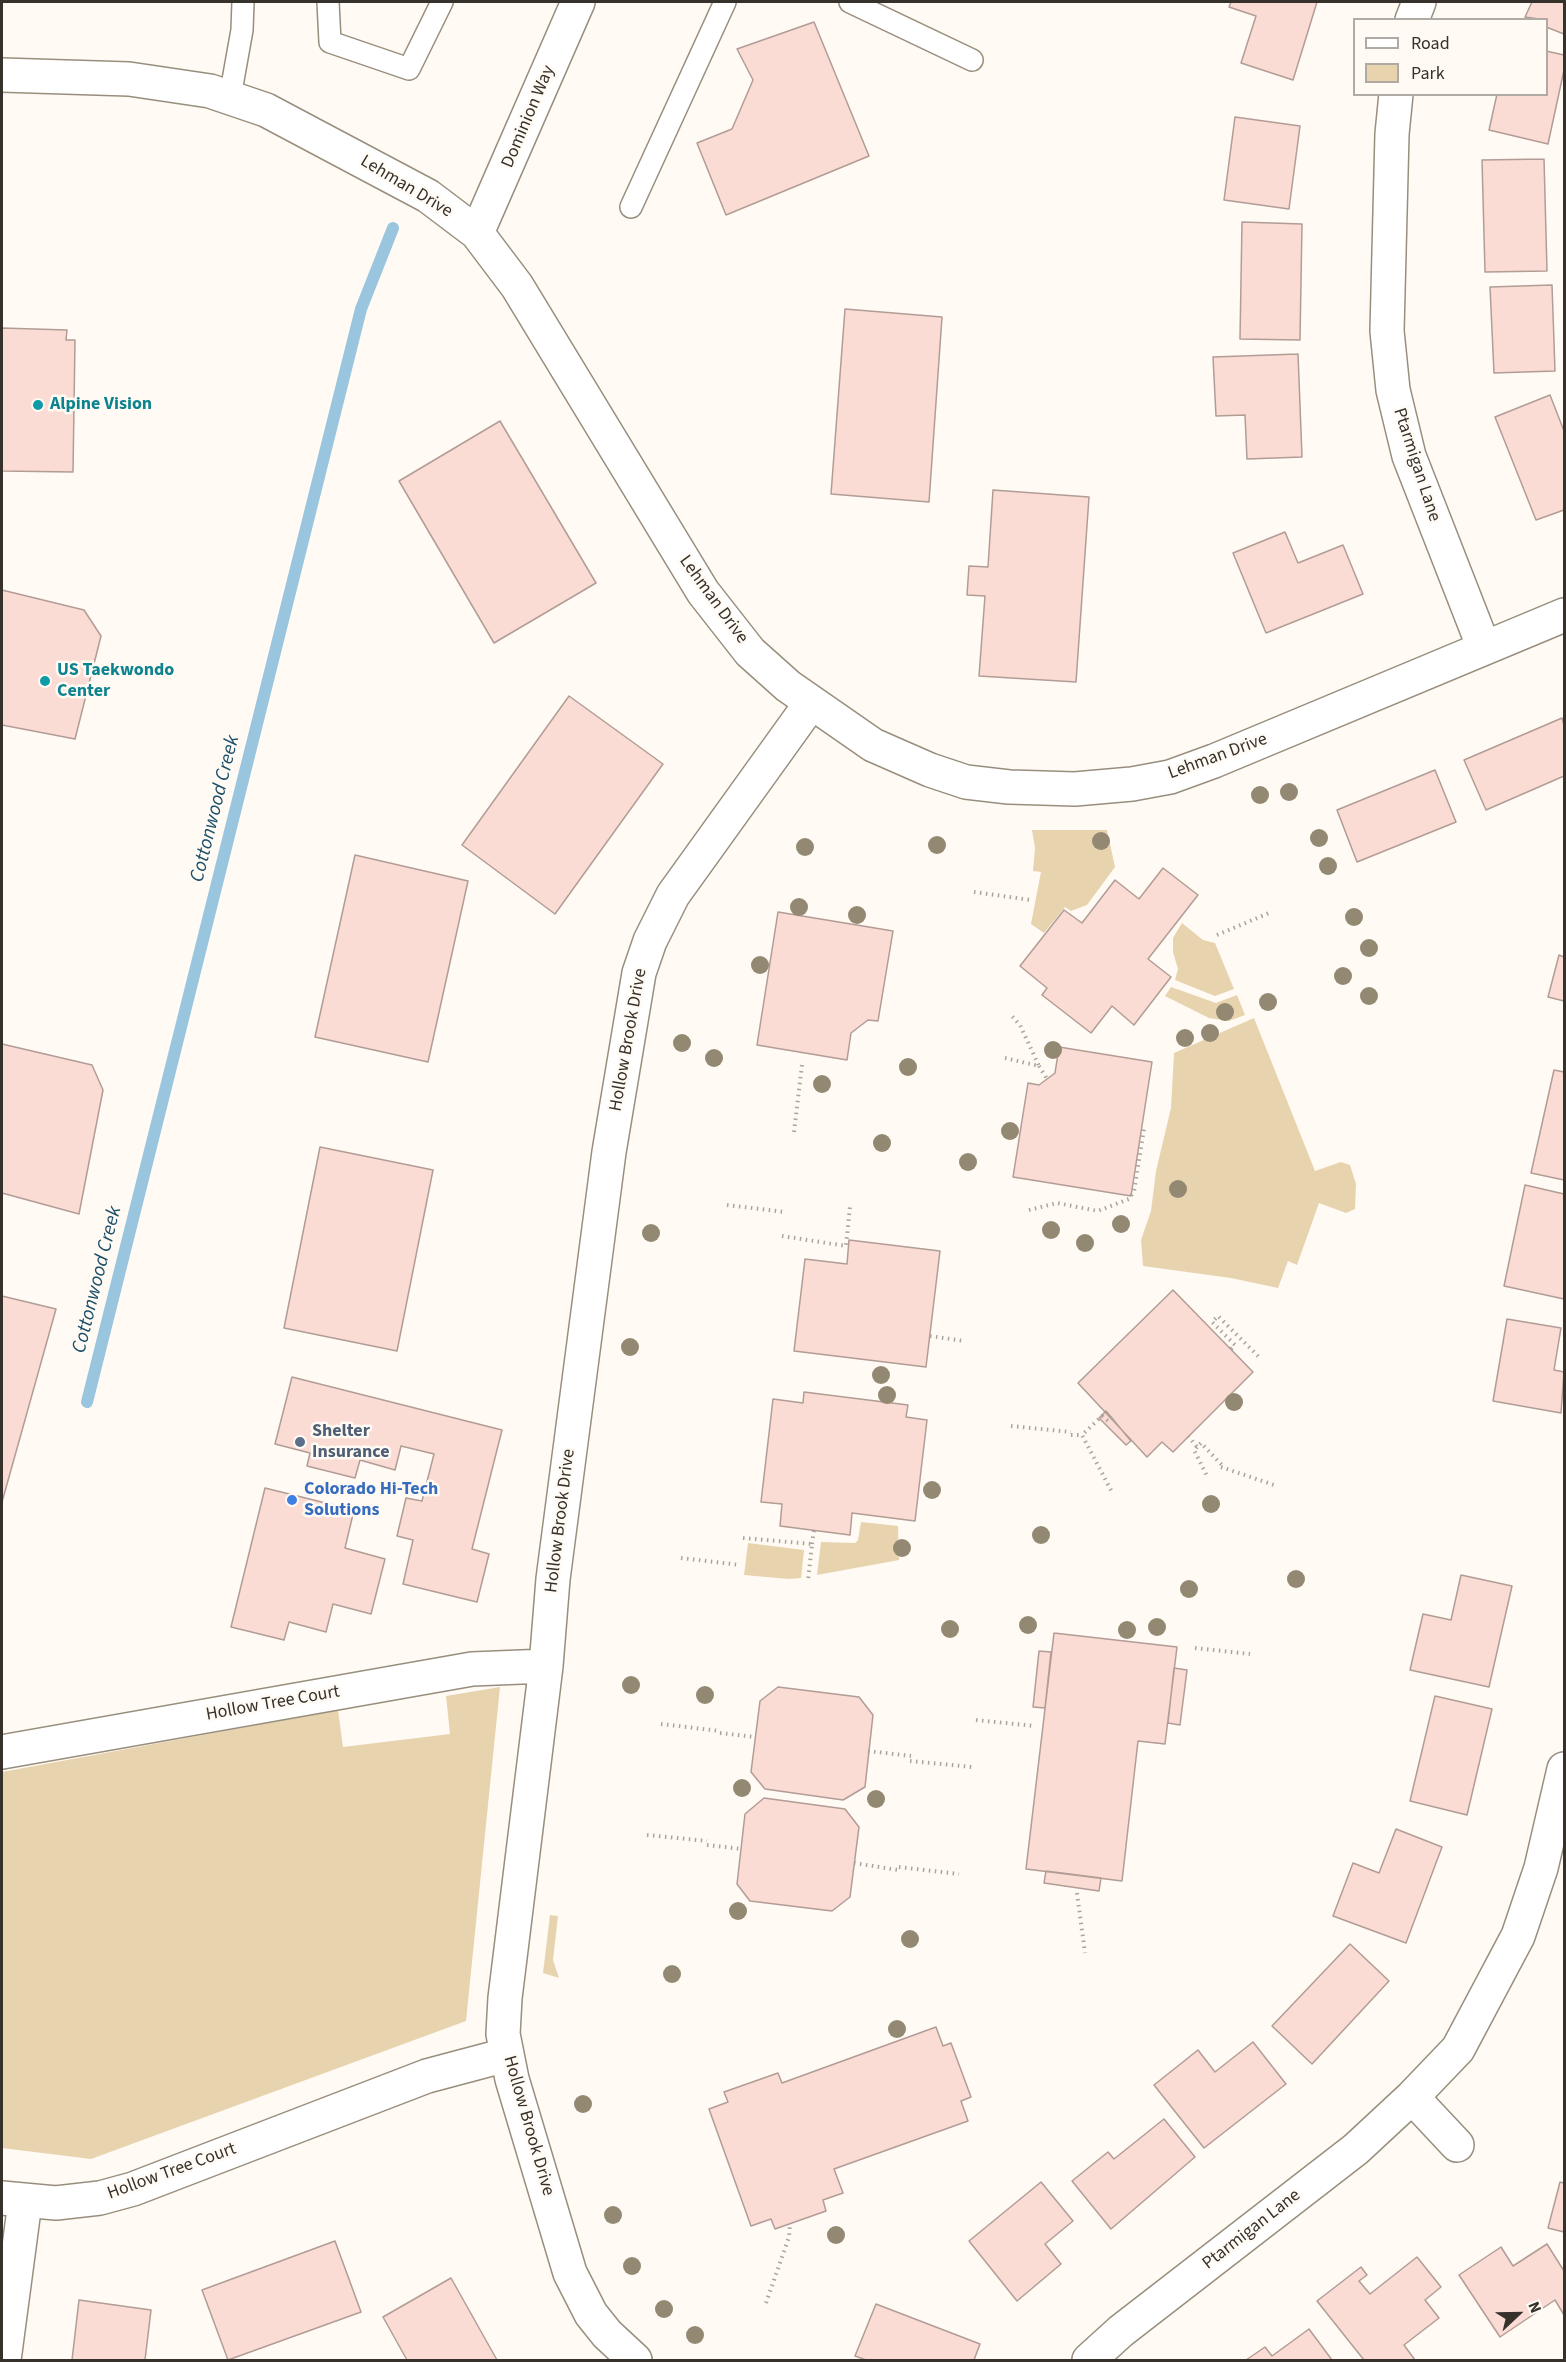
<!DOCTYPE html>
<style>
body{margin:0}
#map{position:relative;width:1566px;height:2362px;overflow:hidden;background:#fffaf3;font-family:"Source Sans 3",sans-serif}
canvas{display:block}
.frame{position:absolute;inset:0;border:3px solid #36322b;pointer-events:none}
.legend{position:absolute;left:1353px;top:18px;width:195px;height:78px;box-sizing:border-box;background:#fffaf3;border:2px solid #afaaa3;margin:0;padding:8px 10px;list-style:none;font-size:18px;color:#36322b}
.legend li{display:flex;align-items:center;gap:12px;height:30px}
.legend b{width:30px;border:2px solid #afaaa3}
.north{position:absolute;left:1488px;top:2284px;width:60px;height:60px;-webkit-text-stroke:4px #fffaf3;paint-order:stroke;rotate:68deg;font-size:16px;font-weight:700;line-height:24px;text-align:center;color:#36322b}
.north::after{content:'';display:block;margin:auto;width:21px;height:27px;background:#36322b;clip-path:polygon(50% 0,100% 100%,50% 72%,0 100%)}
</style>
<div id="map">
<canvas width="1566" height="2362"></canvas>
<div class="frame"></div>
<ul class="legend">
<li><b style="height:8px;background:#fff"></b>Road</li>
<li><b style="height:16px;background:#e8d3af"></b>Park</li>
</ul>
<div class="north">N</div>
</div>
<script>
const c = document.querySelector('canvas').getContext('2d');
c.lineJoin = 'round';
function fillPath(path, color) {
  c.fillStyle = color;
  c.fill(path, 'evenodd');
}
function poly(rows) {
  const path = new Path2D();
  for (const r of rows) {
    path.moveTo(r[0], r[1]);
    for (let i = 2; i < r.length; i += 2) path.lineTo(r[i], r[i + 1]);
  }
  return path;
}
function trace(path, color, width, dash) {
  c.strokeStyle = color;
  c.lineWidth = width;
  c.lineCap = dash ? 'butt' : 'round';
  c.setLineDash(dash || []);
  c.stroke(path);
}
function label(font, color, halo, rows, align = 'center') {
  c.font = font + ' "Source Sans 3",sans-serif';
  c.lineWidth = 5;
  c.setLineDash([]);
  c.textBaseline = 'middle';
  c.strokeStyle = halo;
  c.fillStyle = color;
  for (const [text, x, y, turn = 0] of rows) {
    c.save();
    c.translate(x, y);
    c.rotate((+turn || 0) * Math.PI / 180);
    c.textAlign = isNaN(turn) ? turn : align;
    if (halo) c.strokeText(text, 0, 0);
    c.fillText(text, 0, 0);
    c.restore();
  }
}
fillPath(poly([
 [1032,830,1107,830,1115,867,1087,905,1071,911,1065,907,1044,933,1031,924,1041,872,1033,871,1035,848],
 [1182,923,1203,940,1215,943,1234,989,1215,996,1175,980,1178,969,1173,952,1173,938],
 [1171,987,1216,1003,1237,995,1245,1015,1229,1021,1209,1018,1165,996],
 [1254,1018,1315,1171,1341,1162,1350,1165,1356,1184,1355,1209,1346,1213,1319,1203,1297,1265,1288,1261,1278,1288,1231,1278,1143,1266,1141,1240,1151,1211,1156,1171,1171,1108,1174,1053],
 [861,1522,898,1526,899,1560,817,1575,821,1542,855,1543,858,1540],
 [748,1543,804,1550,801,1578,789,1579,744,1575],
 [500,1687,466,2021,91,2159,2,2148,2,1772,338,1710,343,1747,450,1734,446,1696],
 [550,1915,558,1916,553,1960,559,1978,543,1973]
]), '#e8d3af');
trace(poly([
 [87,1402,361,309,393,228]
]), '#9ac5df', 12);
const building = poly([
 [1231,2,1317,2,1293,80,1241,63,1256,16,1229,7,1231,2],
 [1532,2,1564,2,1564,34,1546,27,1546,20,1525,17,1532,2],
 [814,22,869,156,726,215,697,143,732,129,753,80,737,49,814,22],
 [1546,51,1564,55,1564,70,1548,144,1489,130,1497,94,1546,94,1546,51],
 [1235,117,1300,126,1289,209,1224,200,1235,117],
 [1544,159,1547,271,1485,272,1482,160,1544,159],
 [1242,222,1302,224,1300,340,1240,339,1242,222],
 [1552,285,1555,371,1494,373,1490,287,1552,285],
 [845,309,942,317,929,502,831,494,845,309],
 [2,328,67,330,66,340,75,340,73,472,2,471,2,328],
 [1298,354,1302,457,1247,459,1245,415,1216,416,1213,357,1298,354],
 [1550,395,1564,431,1564,510,1536,520,1495,417,1550,395],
 [500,421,596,583,494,643,399,481,500,421],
 [993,490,1089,497,1076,682,979,676,985,596,967,595,969,566,988,567,993,490],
 [1285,532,1298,563,1343,545,1363,594,1266,633,1233,553,1285,532],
 [2,590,84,610,101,636,75,739,2,725,2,590],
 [569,696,663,764,555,914,462,845,569,696],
 [1562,718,1564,725,1564,776,1486,810,1464,760,1562,718],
 [1435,770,1456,822,1357,862,1337,810,1435,770],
 [355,855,468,881,428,1062,315,1037,355,855],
 [1163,868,1198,895,1148,959,1171,977,1134,1025,1112,1006,1091,1033,1042,995,1047,988,1020,966,1064,910,1082,923,1115,880,1139,899,1163,868],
 [778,912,893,931,878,1021,868,1020,851,1033,847,1060,757,1045,778,912],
 [1559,955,1564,957,1564,1001,1548,997,1559,955],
 [2,1044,92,1065,103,1090,79,1214,2,1193,2,1044],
 [1059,1047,1152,1062,1131,1196,1013,1177,1028,1083,1039,1085,1055,1073,1059,1047],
 [1554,1070,1564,1072,1564,1180,1531,1173,1554,1070],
 [320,1147,433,1170,397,1351,284,1328,320,1147],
 [1525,1185,1564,1194,1564,1299,1504,1286,1525,1185],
 [849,1240,940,1251,926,1367,794,1351,805,1259,847,1264,849,1240],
 [1173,1290,1253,1372,1173,1452,1162,1442,1147,1457,1078,1383,1173,1290],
 [2,1296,56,1309,2,1502,2,1296],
 [1507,1319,1561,1328,1554,1370,1564,1372,1561,1413,1493,1401,1507,1319],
 [292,1377,502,1430,472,1549,489,1554,477,1602,403,1584,413,1540,397,1536,406,1498,422,1501,434,1454,401,1446,395,1470,360,1460,355,1478,307,1466,310,1453,275,1444,292,1377],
 [804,1392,908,1405,906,1417,927,1420,915,1521,852,1513,850,1535,780,1526,782,1504,761,1502,773,1399,803,1403,804,1392],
 [1106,1411,1131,1441,1126,1445,1099,1418,1106,1411],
 [265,1488,354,1510,345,1548,385,1559,371,1614,333,1604,326,1632,289,1622,284,1640,231,1627,265,1488],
 [1461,1575,1512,1586,1489,1687,1410,1670,1423,1614,1451,1620,1461,1575],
 [1054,1633,1177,1647,1165,1744,1138,1741,1122,1881,1026,1869,1054,1633],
 [1039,1651,1051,1652,1045,1708,1033,1707,1039,1651],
 [1174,1668,1187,1670,1180,1725,1168,1723,1174,1668],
 [778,1687,859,1697,873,1715,865,1787,843,1800,765,1789,751,1772,760,1701,778,1687],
 [1435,1696,1492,1709,1467,1815,1410,1801,1435,1696],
 [764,1798,845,1809,859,1827,850,1897,832,1911,750,1901,737,1884,745,1814,764,1798],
 [1396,1829,1442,1847,1406,1943,1333,1916,1353,1863,1379,1873,1396,1829],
 [1046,1871,1101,1878,1099,1891,1044,1883,1046,1871],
 [1350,1944,1389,1981,1312,2064,1272,2026,1350,1944],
 [936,2027,943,2046,951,2043,971,2097,961,2101,968,2121,834,2169,843,2193,823,2200,826,2211,775,2229,771,2219,751,2226,709,2109,728,2102,724,2092,778,2073,782,2083,936,2027],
 [1253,2042,1286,2084,1204,2148,1154,2085,1198,2050,1215,2072,1253,2042],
 [1164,2119,1195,2157,1111,2229,1072,2181,1108,2152,1114,2159,1164,2119],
 [1041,2182,1073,2221,1045,2244,1061,2264,1017,2301,969,2241,1041,2182],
 [1560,2182,1564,2183,1564,2232,1548,2228,1560,2182],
 [335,2241,361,2312,228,2360,202,2290,335,2241],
 [1547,2244,1564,2271,1564,2315,1555,2300,1500,2337,1459,2275,1501,2247,1513,2266,1547,2244],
 [1417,2257,1441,2287,1425,2300,1439,2318,1404,2345,1415,2360,1364,2360,1317,2301,1361,2267,1367,2275,1359,2281,1370,2294,1417,2257],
 [451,2278,497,2360,407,2360,383,2317,451,2278],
 [79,2300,151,2310,145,2360,72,2360,79,2300],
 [876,2304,980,2344,974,2360,866,2360,855,2356,876,2304],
 [1309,2329,1332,2360,1246,2360,1265,2347,1272,2356,1309,2329]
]);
fillPath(building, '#fadcd4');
trace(building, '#b29c96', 1.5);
const lane = poly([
 [328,2,330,42,409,69,442,2],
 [850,2,972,60],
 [230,97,242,30,243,2],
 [631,207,725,2]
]);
const street = poly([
 [1412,20,1419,2],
 [2,75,129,79,210,91,266,110,428,196,477,233,517,286,703,592,750,652,788,686,873,745,930,770,966,782,1009,787,1075,789,1132,784,1170,777,1214,761,1564,615],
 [1396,94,1392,134,1387,331,1393,390,1409,456,1484,648],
 [477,233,578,2],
 [2,1752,472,1669,546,1666],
 [1412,2097,1457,2145],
 [2,2198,56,2203,100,2198,133,2189,427,2076,506,2055],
 [4,2360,25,2202],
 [635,2360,607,2334,591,2314,570,2273,512,2079,503,2034,505,1998,546,1666,553,1579,609,1152,639,973,650,941,673,895,811,703],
 [1089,2360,1121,2331,1356,2149,1412,2097,1458,2049,1518,1936,1541,1868,1564,1769]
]);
trace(lane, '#988e7d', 24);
trace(street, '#988e7d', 36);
trace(poly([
 [974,892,1031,900],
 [1217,935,1269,913],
 [1005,1058,1039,1066,1020,1025,1011,1015],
 [1039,1066,1047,1079],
 [794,1132,802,1065],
 [727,1205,785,1212],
 [1029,1210,1057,1203,1098,1211,1129,1199,1134,1191,1144,1129],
 [782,1236,846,1246,850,1206],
 [930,1336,964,1341],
 [1231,1349,1235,1345,1212,1322,1218,1316,1260,1358],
 [1112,1417,1108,1421,1102,1416,1082,1435,1113,1494],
 [1011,1426,1071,1432],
 [1071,1435,1082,1435],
 [1188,1436,1197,1447,1201,1443,1222,1465],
 [1197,1447,1194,1450,1208,1478],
 [1221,1467,1277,1486],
 [743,1538,812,1544,808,1581],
 [812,1544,814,1530],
 [681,1558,740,1565],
 [1195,1648,1250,1654],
 [976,1720,1034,1726],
 [661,1724,720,1731],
 [720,1733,755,1737],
 [868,1751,911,1756],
 [910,1761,972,1767],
 [647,1835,707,1841],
 [707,1845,742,1849],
 [854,1863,898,1870],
 [899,1867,959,1874],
 [1077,1893,1085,1953],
 [766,2303,789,2237,790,2223]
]), '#a9a49d', 4, [1.5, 4.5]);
trace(lane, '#fff', 21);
trace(street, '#fff', 33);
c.fillStyle = '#938872';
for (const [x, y] of [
 [1289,792],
 [1260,795],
 [1319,838],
 [1101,841],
 [937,845],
 [805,847],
 [1328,866],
 [799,907],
 [857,915],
 [1354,917],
 [1369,948],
 [760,965],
 [1343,976],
 [1369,996],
 [1268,1002],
 [1225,1012],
 [1210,1033],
 [1185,1038],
 [682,1043],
 [1053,1050],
 [714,1058],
 [908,1067],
 [822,1084],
 [1010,1131],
 [882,1143],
 [968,1162],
 [1178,1189],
 [1121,1224],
 [1051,1230],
 [651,1233],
 [1085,1243],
 [630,1347],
 [881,1375],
 [887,1395],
 [1234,1402],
 [932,1490],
 [1211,1504],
 [1041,1535],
 [902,1548],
 [1296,1579],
 [1189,1589],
 [1028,1625],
 [1157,1627],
 [950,1629],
 [1127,1630],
 [631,1685],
 [705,1695],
 [742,1788],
 [876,1799],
 [738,1911],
 [910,1939],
 [672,1974],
 [897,2029],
 [583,2104],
 [613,2215],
 [836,2235],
 [632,2266],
 [664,2309],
 [695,2335]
]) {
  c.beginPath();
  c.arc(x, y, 9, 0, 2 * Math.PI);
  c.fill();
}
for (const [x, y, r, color] of [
 [38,405,6,"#0f9aa8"],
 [45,681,6,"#0f9aa8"],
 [300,1442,6,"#5c6f8a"],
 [292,1500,6,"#3f7fe0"]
]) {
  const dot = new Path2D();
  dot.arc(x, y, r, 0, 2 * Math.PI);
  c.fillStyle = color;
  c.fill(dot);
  trace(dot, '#fffaf3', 2);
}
label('18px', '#36322b', '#fffaf3', [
 ["Dominion Way",529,117,-67],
 ["Lehman Drive",406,187,31],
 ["Ptarmigan Lane",1416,465,72],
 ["Lehman Drive",713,600,54],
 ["Lehman Drive",1218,757,-20],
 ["Hollow Brook Drive",629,1040,-80],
 ["Hollow Brook Drive",561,1521,-83],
 ["Hollow Tree Court",273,1704,-10],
 ["Hollow Brook Drive",528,2126,74],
 ["Hollow Tree Court",172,2172,-20],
 ["Ptarmigan Lane",1252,2230,-38]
]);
label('bold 18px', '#0d838f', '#fffaf3', [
 ["Alpine Vision",50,405],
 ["US Taekwondo",57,671],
 ["Center",57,692]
], 'left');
label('bold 18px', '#4e5e75', '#fffaf3', [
 ["Shelter",312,1432],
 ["Insurance",312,1453]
], 'left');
label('bold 18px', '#366cbe', '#fffaf3', [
 ["Colorado Hi-Tech",304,1490],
 ["Solutions",304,1511]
], 'left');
label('italic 20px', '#1b4f6a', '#fffaf3', [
 ["Cottonwood Creek",216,809,-76],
 ["Cottonwood Creek",98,1280,-76]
]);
</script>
